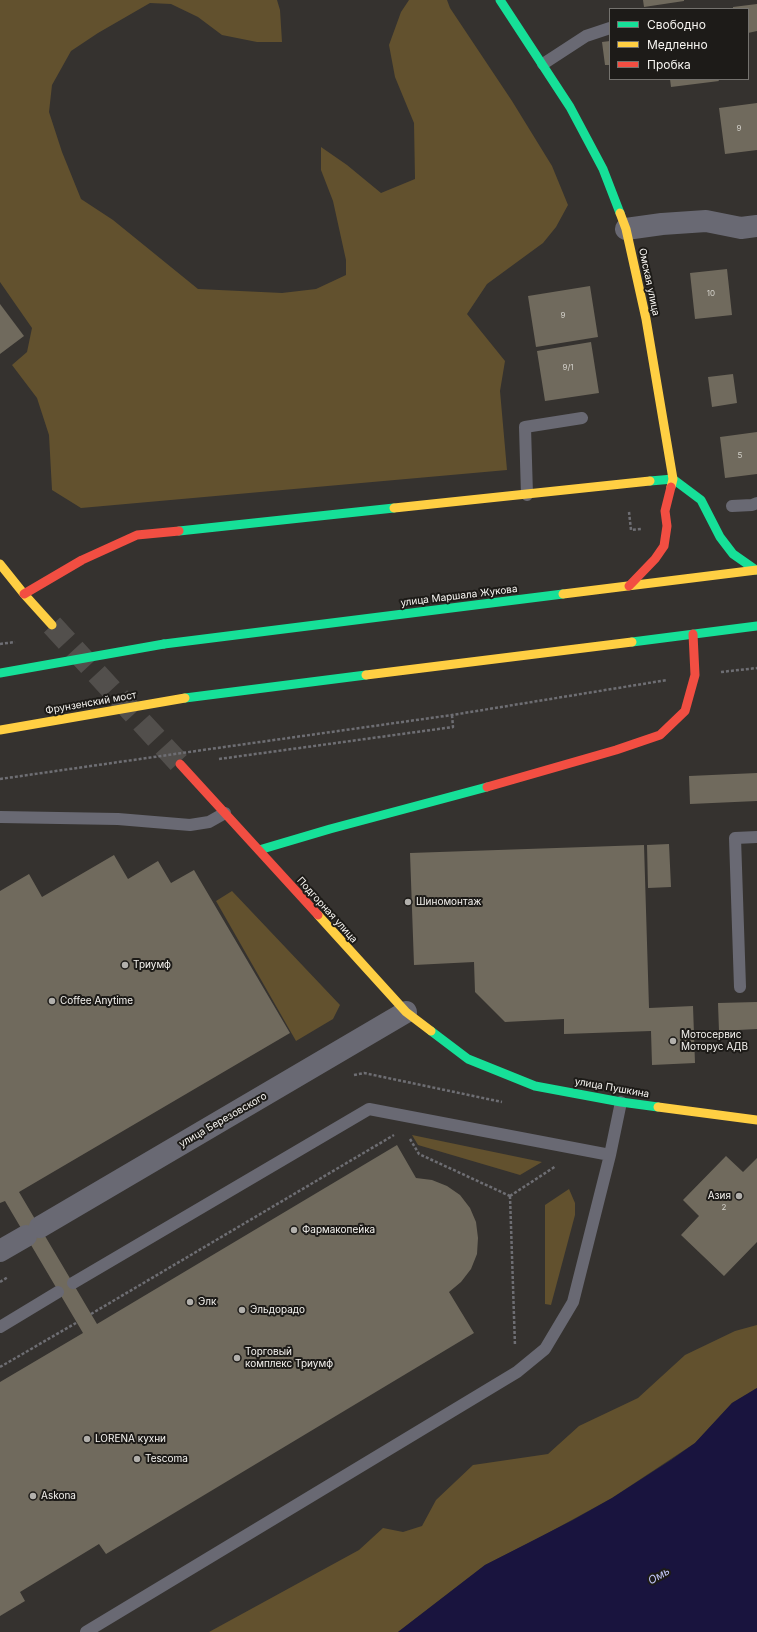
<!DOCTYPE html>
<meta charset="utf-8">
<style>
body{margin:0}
#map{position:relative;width:757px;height:1632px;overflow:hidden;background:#35322f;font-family:Inter,sans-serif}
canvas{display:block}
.legend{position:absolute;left:609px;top:8px;width:140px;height:72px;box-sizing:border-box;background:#1d1b18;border:1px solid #74726e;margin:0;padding:5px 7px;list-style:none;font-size:12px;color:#f6f4f0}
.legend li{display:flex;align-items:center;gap:8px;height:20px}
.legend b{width:20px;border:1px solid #74726e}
</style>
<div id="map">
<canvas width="757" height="1632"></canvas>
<ul class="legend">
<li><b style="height:5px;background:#16e098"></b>Свободно</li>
<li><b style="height:5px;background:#ffcf43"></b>Медленно</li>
<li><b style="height:5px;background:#f24e42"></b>Пробка</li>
</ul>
</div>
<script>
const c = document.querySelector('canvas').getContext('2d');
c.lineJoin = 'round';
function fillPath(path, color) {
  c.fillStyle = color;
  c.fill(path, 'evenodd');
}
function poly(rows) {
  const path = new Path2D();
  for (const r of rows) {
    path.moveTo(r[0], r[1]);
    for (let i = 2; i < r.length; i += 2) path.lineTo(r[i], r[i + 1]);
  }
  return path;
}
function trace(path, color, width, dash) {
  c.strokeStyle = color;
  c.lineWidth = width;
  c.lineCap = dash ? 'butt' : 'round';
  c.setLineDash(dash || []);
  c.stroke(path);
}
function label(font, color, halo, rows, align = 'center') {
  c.font = font + ' Inter,sans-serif';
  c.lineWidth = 4;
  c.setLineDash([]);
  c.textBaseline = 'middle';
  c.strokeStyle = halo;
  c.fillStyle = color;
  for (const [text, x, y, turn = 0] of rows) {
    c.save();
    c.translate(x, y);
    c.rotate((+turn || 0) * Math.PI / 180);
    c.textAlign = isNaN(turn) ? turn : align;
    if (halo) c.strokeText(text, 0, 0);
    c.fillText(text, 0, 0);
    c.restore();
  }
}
fillPath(poly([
 [0,0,277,0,280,10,282,42,257,42,222,35,198,17,171,4,150,3,98,33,71,51,52,85,49,112,62,152,81,199,113,220,198,289,282,293,316,289,346,275,346,260,333,201,321,170,321,147,347,165,381,193,415,179,414,123,395,77,389,45,401,12,409,0,447,0,450,8,512,101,552,166,568,205,556,227,543,243,487,284,467,314,505,361,500,391,507,470,81,508,52,490,49,435,37,398,12,365,27,352,32,328,0,282],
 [232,891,340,1005,333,1019,296,1041,216,901],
 [412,1135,542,1162,520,1175,418,1145],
 [569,1189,575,1203,575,1215,551,1305,545,1304,545,1205],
 [757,1325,757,1388,732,1403,695,1443,612,1498,537,1539,485,1565,398,1632,209,1632,359,1550,383,1528,403,1532,422,1526,436,1500,473,1465,548,1454,579,1426,638,1398,685,1355,735,1331]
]), '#62512e');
fillPath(poly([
 [757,1388,757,1632,398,1632,485,1565,573,1520,612,1498,671,1460,695,1443,732,1403]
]), '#19143e');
fillPath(poly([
 [643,0,684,0,684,1,644,7],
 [757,4,757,31,748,33,748,9,733,9,733,7],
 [610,41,610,65,605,65,602,42],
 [670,79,718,79,719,81,671,87],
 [757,103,757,150,725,154,719,108],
 [727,269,732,315,695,319,690,273],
 [590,286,598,337,536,347,528,296],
 [0,304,24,336,0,354],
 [591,342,599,393,545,401,537,351],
 [733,374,737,403,712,407,708,377],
 [757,432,757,474,725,478,720,437],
 [757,773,757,801,690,804,689,776],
 [669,844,671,887,648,888,647,845],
 [644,845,649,1008,693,1006,695,1063,652,1065,651,1031,564,1034,564,1019,505,1022,475,992,474,962,414,965,410,853],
 [114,855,128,879,158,861,171,883,194,870,290,1033,19,1192,97,1324,397,1145,416,1178,432,1180,447,1186,460,1195,470,1208,476,1222,478,1238,477,1254,471,1269,461,1282,449,1292,474,1333,106,1554,99,1544,20,1592,25,1601,0,1616,0,1382,83,1333,5,1201,0,1203,0,891,29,874,42,897],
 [757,1002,757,1029,719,1031,718,1003],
 [726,1156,743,1172,757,1158,757,1242,724,1276,681,1235,699,1216,683,1200]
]), '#706a5d');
trace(poly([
 [52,625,180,764]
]), '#524f4c', 22, [22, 11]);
trace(poly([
 [629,512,631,530,641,529],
 [721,672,757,668],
 [203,750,452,715,667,680],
 [219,759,453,727,452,715],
 [354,1075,364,1073,502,1102],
 [410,1139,419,1154,510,1196],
 [510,1196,515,1346],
 [510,1196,556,1166],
 [0,1282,8,1277],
 [91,1314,394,1135],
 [0,1367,76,1323]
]), '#6e6e73', 2.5, [3, 2]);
trace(poly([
 [543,64,586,36,610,28],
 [527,495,525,427,582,418],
 [732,506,752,505,757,503],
 [0,817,118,819,190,825,209,822,225,813],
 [740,987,735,838,757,837],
 [73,1283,369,1109,610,1155],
 [0,1327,58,1292],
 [86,1632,517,1372,545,1349,573,1302,610,1155,621,1102]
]), '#696973', 12);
trace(poly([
 [626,229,662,224,706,221,741,228,757,226],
 [40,1227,406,1012],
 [0,1251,26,1236]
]), '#696973', 22);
trace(poly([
 [500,0,570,107,603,169,620,213],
 [650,481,673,479,701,500,720,537,733,554,756,570],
 [179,531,394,508],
 [632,642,757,626],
 [164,644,563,594],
 [185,698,366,675],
 [259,850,330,829,487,787],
 [431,1031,468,1059,535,1086,621,1102,658,1107]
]), '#16e098', 9);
trace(poly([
 [620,213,626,229,646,319,673,479,671,487],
 [394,508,650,481],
 [0,564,24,594,52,625],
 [563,594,757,570],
 [366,675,632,642],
 [318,915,406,1012,431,1031],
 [658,1107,757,1120]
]), '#ffcf43', 9);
trace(poly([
 [629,586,655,559,664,546,667,526,665,511,671,487],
 [24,594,82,560,137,535,179,531],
 [180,764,318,915],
 [487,787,616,750,660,735,685,711,695,675,693,634]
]), '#f24e42', 9);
trace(poly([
 [0,644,15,642],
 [0,779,203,750]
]), '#6e6e73', 2.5, [3, 2]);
trace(poly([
 [0,673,164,644]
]), '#16e098', 9);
trace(poly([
 [0,730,185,698]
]), '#ffcf43', 9);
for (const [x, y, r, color] of [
 [408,902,4,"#b2b0ac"],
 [125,965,4,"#b2b0ac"],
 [52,1001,4,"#b2b0ac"],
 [673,1041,4,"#b2b0ac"],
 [739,1196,4,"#b2b0ac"],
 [294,1230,4,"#b2b0ac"],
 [190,1302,4,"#b2b0ac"],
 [242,1310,4,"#b2b0ac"],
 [237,1358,4,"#b2b0ac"],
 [87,1439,4,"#b2b0ac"],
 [137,1459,4,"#b2b0ac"],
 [33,1496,4,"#b2b0ac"]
]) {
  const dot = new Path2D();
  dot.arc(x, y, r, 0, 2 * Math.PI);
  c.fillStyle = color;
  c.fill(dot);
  trace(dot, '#1d1b18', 1.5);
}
label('8px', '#d4d2cb', null, [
 ["9",739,129],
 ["10",711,294],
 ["9",563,316],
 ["9/1",568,368],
 ["5",740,456],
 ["2",724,1208]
]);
label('10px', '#f6f4f0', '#1d1b18', [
 ["Омская улица",649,282,78],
 ["улица Маршала Жукова",459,596,-7],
 ["Фрунзенский мост",91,703,-10],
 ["Подгорная улица",327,910,48],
 ["улица Пушкина",612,1088,10],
 ["улица Березовского",223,1120,-30]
]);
label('10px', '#f6f4f0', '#1d1b18', [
 ["Шиномонтаж",416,902],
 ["Триумф",133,965],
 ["Coffee Anytime",60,1001],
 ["Мотосервис",681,1035],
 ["Моторус АДВ",681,1047],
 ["Азия",731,1196,"right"],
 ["Фармакопейка",302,1230],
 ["Элк",198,1302],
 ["Эльдорадо",250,1310],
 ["Торговый",245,1352],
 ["комплекс Триумф",245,1364],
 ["LORENA кухни",95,1439],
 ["Tescoma",145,1459],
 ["Askona",41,1496]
], 'left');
label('italic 11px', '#c5c9fa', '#1d1b18', [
 ["Омь",659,1576,-30]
]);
</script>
